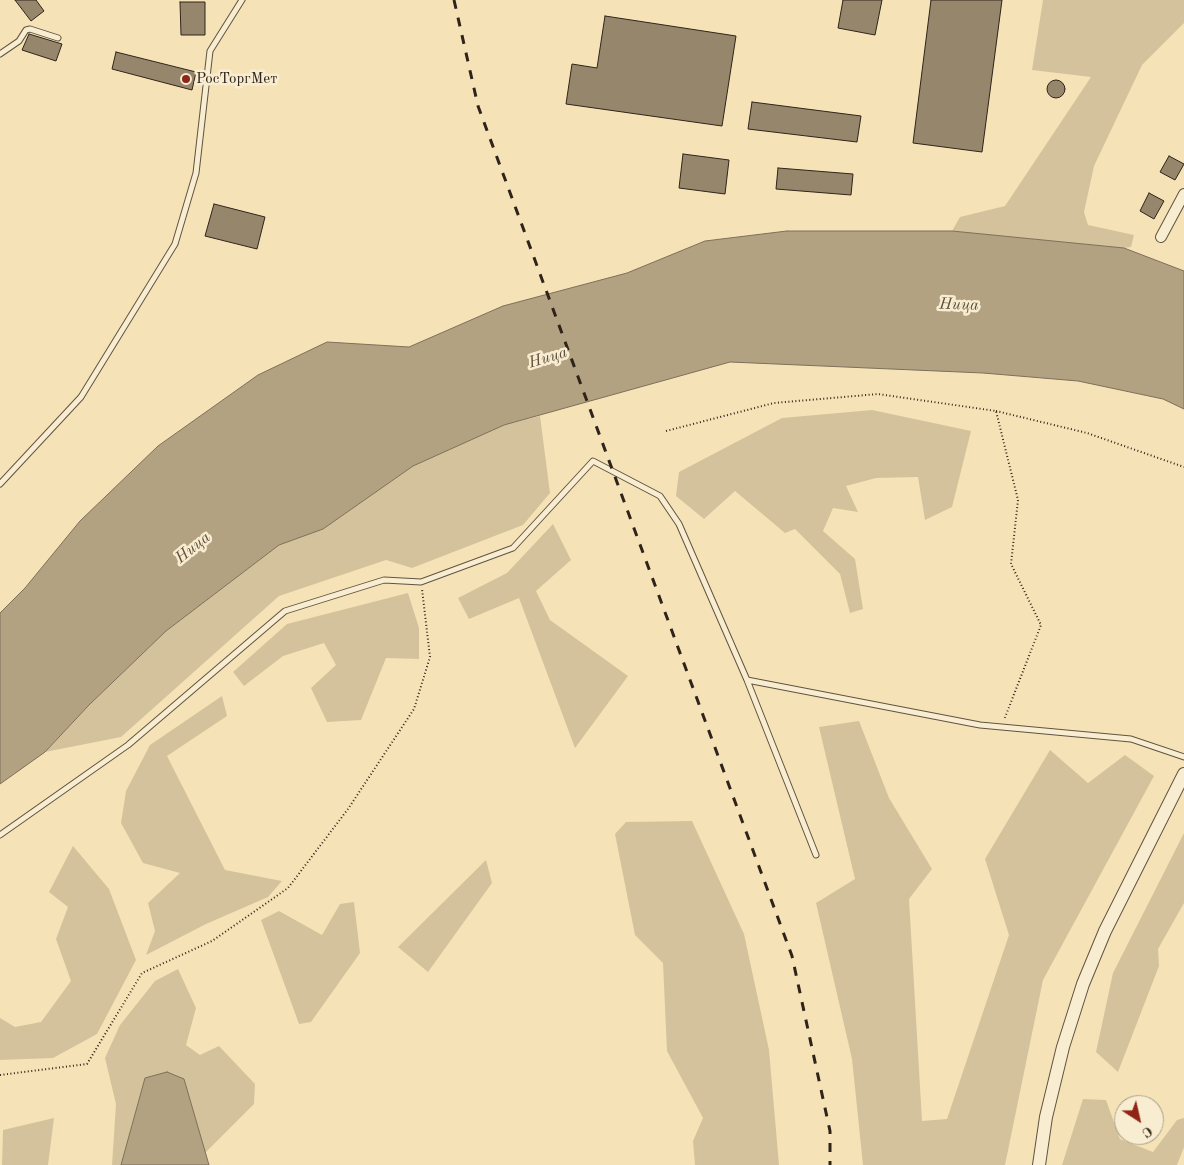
<!DOCTYPE html>
<meta charset="utf-8">
<style>
body{margin:0}
#map{position:relative;width:1184px;height:1165px;overflow:hidden;background:#f5e3b7;font-family:"Old Standard TT",serif}
canvas{display:block}
.north{position:absolute;left:1114px;top:1095px;width:50px;height:50px;box-sizing:border-box;background:#f8edd0;border:1px solid #a89c87;border-radius:50%;rotate:145deg;font-size:14px;font-weight:700;line-height:20px;text-align:center;color:#30231a}
.north::after{content:'';display:block;margin:auto;width:18px;height:22px;background:#8f2418;clip-path:polygon(50% 0,100% 100%,50% 72%,0 100%)}
</style>
<div id="map">
<canvas width="1184" height="1165"></canvas>
<div class="north">С</div>
</div>
<script>
const c = document.querySelector('canvas').getContext('2d');
c.lineJoin = 'round';
function fillPath(path, color) {
  c.fillStyle = color;
  c.fill(path, 'evenodd');
}
function poly(rows) {
  const path = new Path2D();
  for (const r of rows) {
    if (r.length === 3) {
      path.moveTo(r[0] + r[2], r[1]);
      path.arc(r[0], r[1], r[2], 0, 2 * Math.PI);
      continue;
    }
    path.moveTo(r[0], r[1]);
    for (let i = 2; i < r.length; i += 2) path.lineTo(r[i], r[i + 1]);
  }
  return path;
}
function trace(path, color, width, dash) {
  c.strokeStyle = color;
  c.lineWidth = width;
  c.lineCap = dash ? 'butt' : 'round';
  c.setLineDash(dash || []);
  c.stroke(path);
}
function label(font, color, halo, rows, align = 'center') {
  c.font = font + ' "Old Standard TT",serif';
  c.lineWidth = 5;
  c.setLineDash([]);
  c.textBaseline = 'middle';
  c.strokeStyle = halo;
  c.fillStyle = color;
  for (const [text, x, y, turn = 0] of rows) {
    c.save();
    c.translate(x, y);
    c.rotate((+turn || 0) * Math.PI / 180);
    c.textAlign = isNaN(turn) ? turn : align;
    if (halo) c.strokeText(text, 0, 0);
    c.fillText(text, 0, 0);
    c.restore();
  }
}
fillPath(poly([
 [1043,0,1184,0,1184,23,1142,65,1094,166,1084,212,1088,225,1134,235,1131,247,1124,248,952,231,960,217,1005,206,1091,77,1032,70],
 [872,410,971,431,952,507,925,520,918,477,876,478,846,486,858,512,833,508,823,531,855,559,863,609,850,613,840,574,795,529,785,533,735,491,704,519,676,496,679,472,782,418],
 [540,416,550,493,523,525,412,568,386,560,279,596,121,737,45,752,89,705,166,631,279,545,323,529,413,466,504,425],
 [553,524,571,560,536,591,550,620,628,676,575,748,519,598,469,619,458,598,507,573],
 [408,593,419,628,419,659,386,658,361,720,327,722,311,688,336,665,324,643,283,656,244,686,233,672,287,624],
 [222,696,227,716,167,756,225,870,282,881,268,897,206,924,146,955,155,931,148,903,180,873,143,863,121,823,126,791,150,745],
 [859,721,889,798,932,869,909,899,922,1121,947,1119,1009,935,985,859,1050,750,1088,783,1125,755,1154,776,1043,980,1005,1165,863,1165,852,1059,816,903,855,879,819,727],
 [692,821,744,934,769,1050,779,1165,695,1165,693,1141,703,1118,667,1051,663,963,635,935,615,834,626,822],
 [1184,833,1184,903,1158,949,1159,966,1118,1072,1096,1052,1113,973],
 [73,846,109,889,136,960,97,1034,53,1058,0,1060,0,1018,15,1027,41,1022,71,981,56,939,68,907,49,892],
 [486,860,492,883,428,972,398,947],
 [354,902,360,953,311,1022,299,1024,261,920,279,911,322,935,340,904],
 [178,969,196,1008,186,1045,200,1055,219,1046,255,1084,254,1104,205,1153,184,1080,145,1078,121,1165,112,1165,116,1104,105,1058,120,1025,155,981],
 [1083,1099,1106,1100,1120,1139,1153,1152,1177,1120,1184,1118,1184,1147,1177,1165,1062,1165],
 [54,1118,48,1165,2,1165,3,1130]
]), '#d4c29c');
const water = poly([
 [787,231,952,231,1124,248,1184,271,1184,409,1163,399,1078,381,983,373,730,362,504,425,413,466,323,529,279,545,166,631,89,705,45,752,0,784,0,613,25,588,80,521,158,446,258,375,327,342,409,347,503,306,627,273,705,241,787,231],
 [167,1072,184,1079,209,1165,121,1165,145,1078,167,1072]
]);
fillPath(water, '#b2a282');
trace(water, '#7e6f58', 1);
const building = poly([
 [15,0,36,0,44,11,31,21,15,0],
 [843,0,882,0,875,35,838,28,843,0],
 [931,0,1002,0,982,152,913,143,931,0],
 [180,2,205,2,205,35,181,35,180,2],
 [605,16,736,36,722,126,566,104,572,64,597,68,605,16],
 [29,34,62,44,56,61,22,50,29,34],
 [116,52,196,72,192,90,112,69,116,52],
 [1056,89,9],
 [752,102,861,116,857,142,748,129,752,102],
 [683,154,729,160,725,194,679,188,683,154],
 [1169,156,1184,164,1175,180,1160,172,1169,156],
 [778,168,853,174,851,195,776,189,778,168],
 [1149,193,1164,201,1154,219,1140,211,1149,193],
 [214,204,265,217,257,249,205,236,214,204]
]);
fillPath(building, '#96876c');
trace(building, '#30231a', 1);
const service = poly([
 [0,54,19,41,26,30,30,29,58,38],
 [0,484,81,397,175,244,196,173,210,51,242,0],
 [747,680,816,855],
 [0,835,128,745,285,611,384,580,421,582,513,548,593,461,660,496,679,524,747,680,980,725,1131,739,1184,757]
]);
const minor = poly([
 [1161,237,1184,194]
]);
const tertiary = poly([
 [1039,1165,1046,1117,1063,1047,1083,984,1105,931,1184,774]
]);
trace(service, '#615341', 7);
trace(minor, '#615341', 12);
trace(tertiary, '#615341', 14);
trace(poly([
 [996,411,1087,433,1184,467],
 [666,431,774,403,878,394,996,411,1018,500,1011,564,1041,625,1004,720],
 [0,1075,87,1064,142,973,212,941,288,888,348,809,414,709,430,657,422,589]
]), '#30231a', 2, [1, 2.5]);
trace(service, '#f8edd0', 5);
trace(minor, '#f8edd0', 10);
trace(tertiary, '#f8edd0', 12);
trace(poly([
 [454,0,478,106,792,956,830,1131,830,1165]
]), '#30231a', 3, [9, 9]);
for (const [x, y, r, color] of [
 [186,79,5,"#8f2418"]
]) {
  const dot = new Path2D();
  dot.arc(x, y, r, 0, 2 * Math.PI);
  c.fillStyle = color;
  c.fill(dot);
  trace(dot, '#f8edd0', 2);
}
label('15px', '#30231a', '#f8edd0', [
 ["РосТоргМет",196,79]
], 'left');
label('italic 16px', '#5e4f3e', '#f8edd0', [
 ["Ница",959,305,2],
 ["Ница",548,358,-17],
 ["Ница",193,548,-39]
]);
</script>
